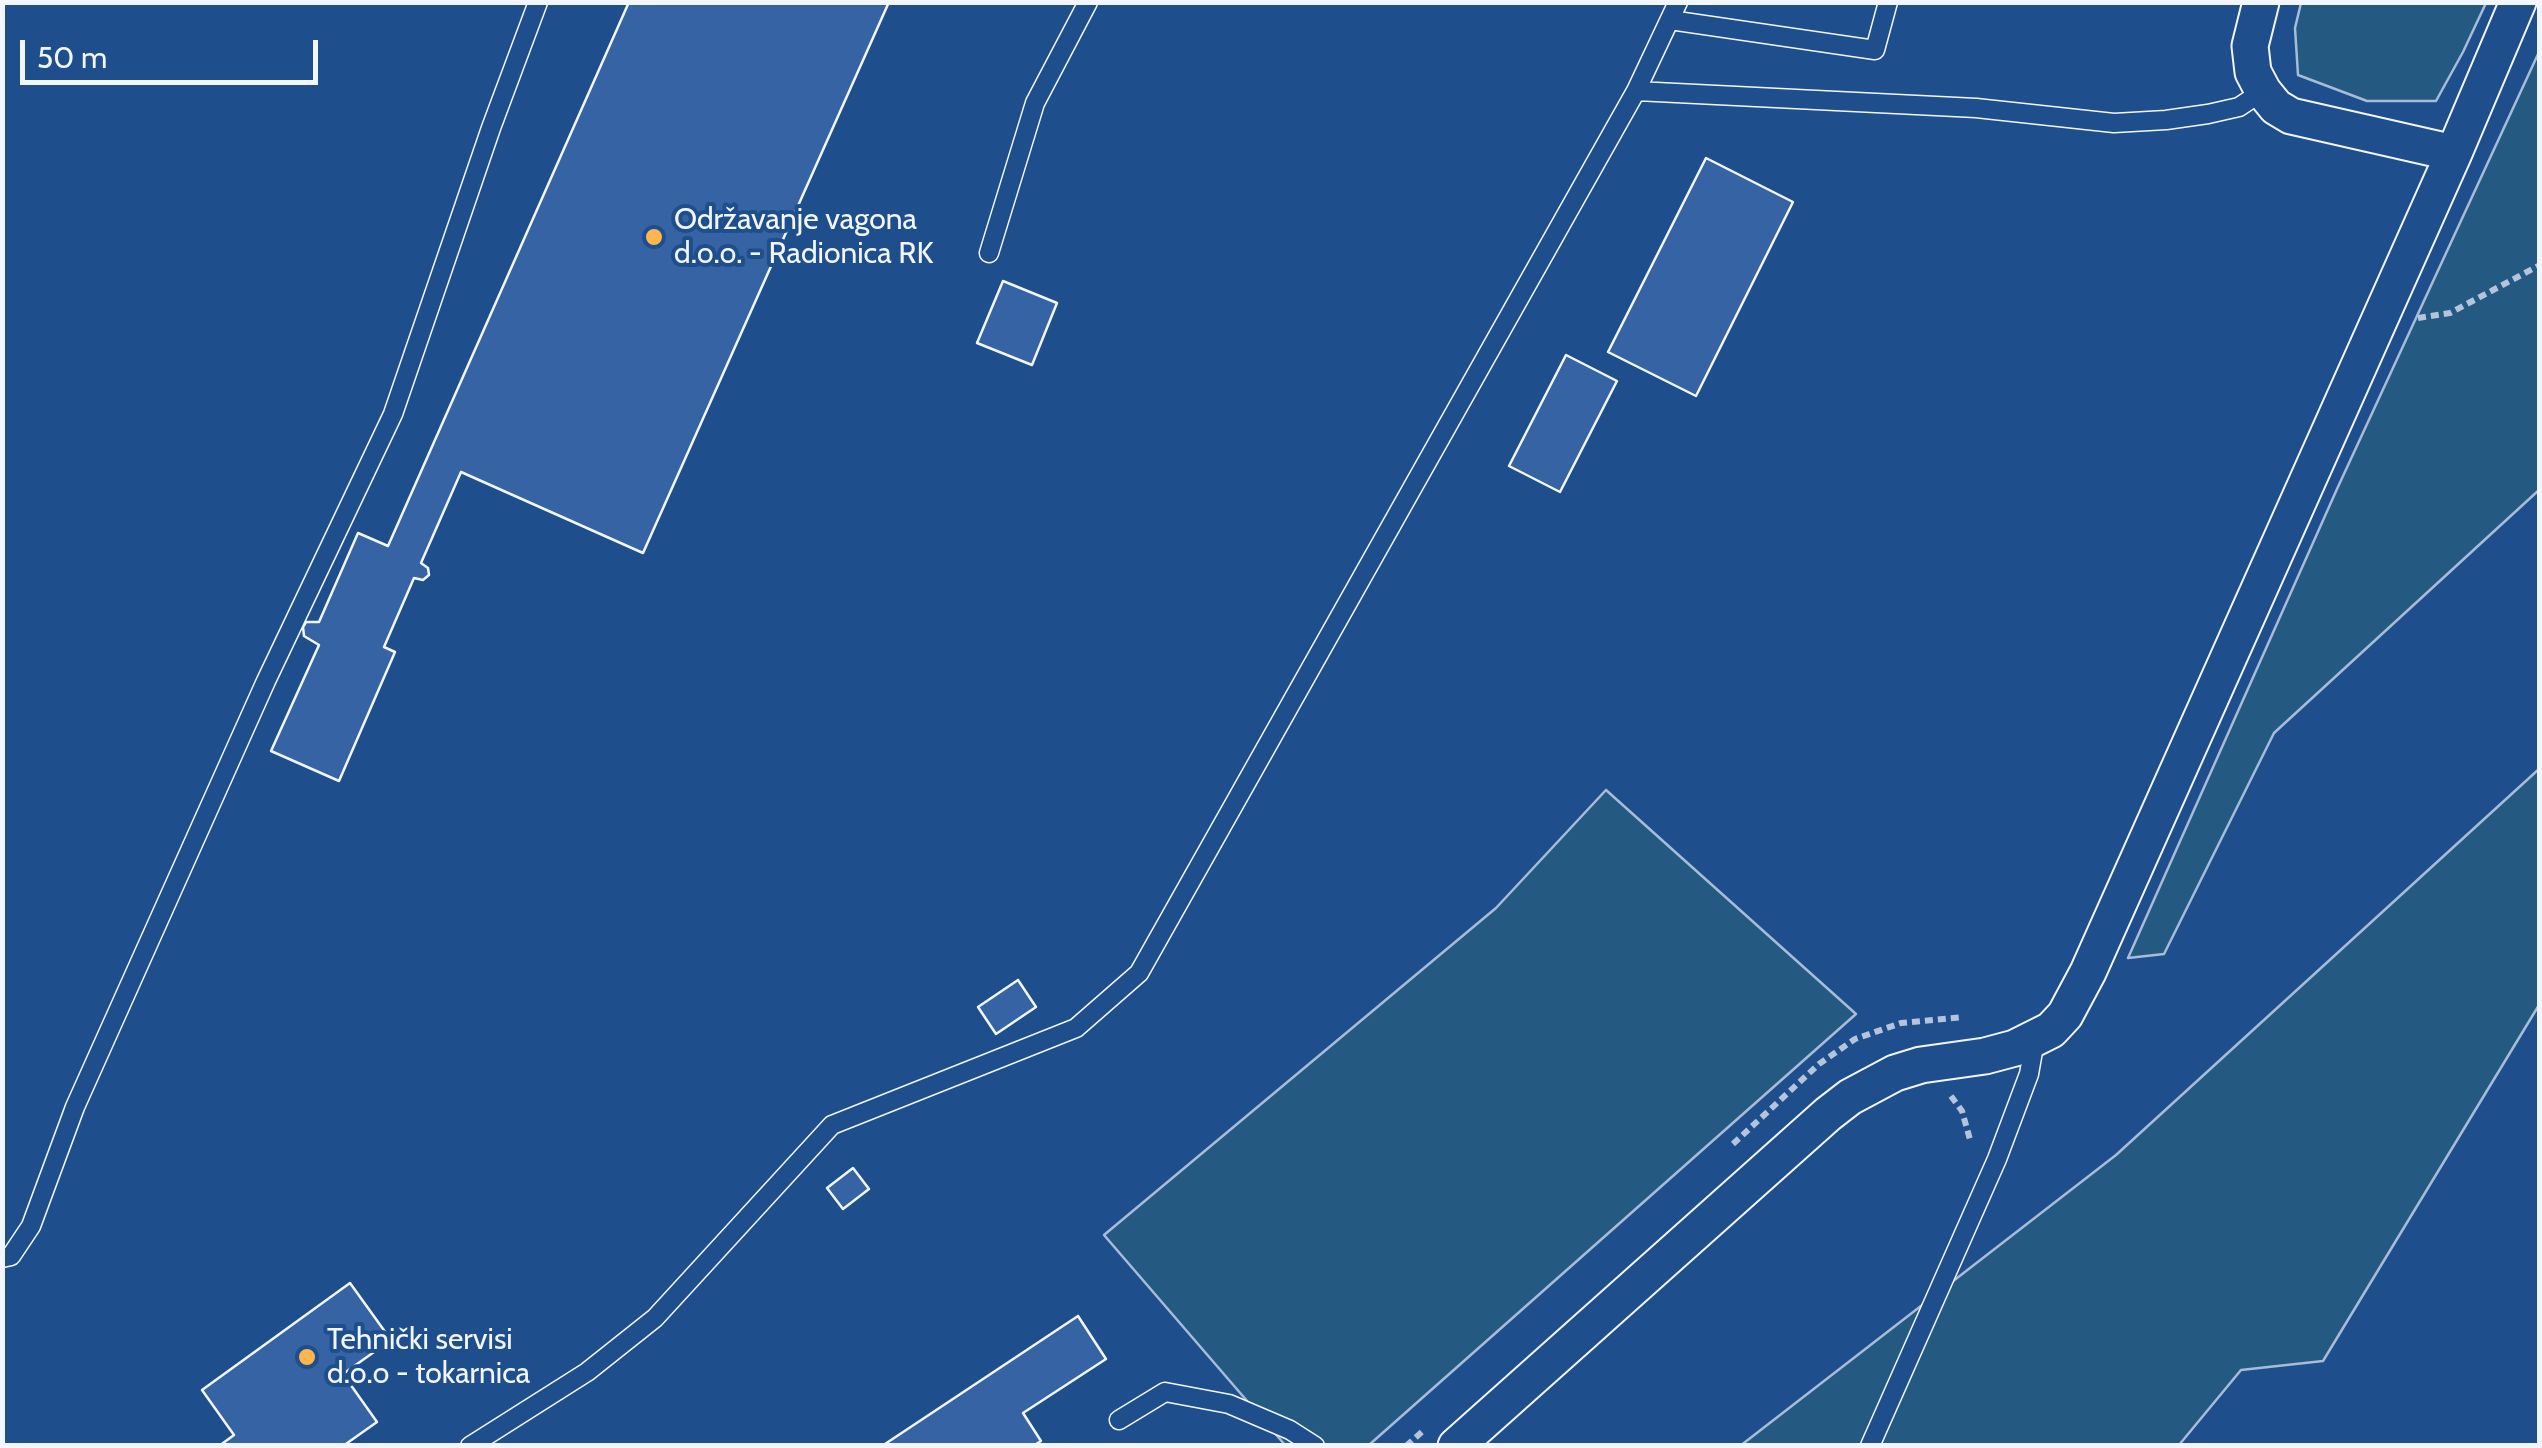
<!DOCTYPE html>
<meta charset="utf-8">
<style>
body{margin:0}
#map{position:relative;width:2542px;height:1448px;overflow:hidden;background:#1f4e8c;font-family:Cabin,sans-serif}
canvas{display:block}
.frame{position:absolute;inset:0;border:5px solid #f2f6ff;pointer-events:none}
.scale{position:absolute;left:20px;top:40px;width:298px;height:45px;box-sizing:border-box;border:5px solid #f2f6ff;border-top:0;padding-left:12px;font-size:30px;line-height:35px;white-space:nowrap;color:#f2f6ff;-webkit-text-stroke:8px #1f4e8c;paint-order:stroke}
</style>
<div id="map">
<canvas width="2542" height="1448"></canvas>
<div class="frame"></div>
<div class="scale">50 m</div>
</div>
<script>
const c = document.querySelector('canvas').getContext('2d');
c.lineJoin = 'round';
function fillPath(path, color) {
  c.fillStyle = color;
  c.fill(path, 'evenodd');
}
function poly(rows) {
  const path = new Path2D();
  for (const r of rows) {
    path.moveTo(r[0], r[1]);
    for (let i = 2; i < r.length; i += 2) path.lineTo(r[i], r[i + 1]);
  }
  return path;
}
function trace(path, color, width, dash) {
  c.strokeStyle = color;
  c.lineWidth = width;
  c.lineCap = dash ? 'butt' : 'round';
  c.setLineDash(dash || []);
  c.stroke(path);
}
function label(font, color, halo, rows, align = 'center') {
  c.font = font + ' Cabin,sans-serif';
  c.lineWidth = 8;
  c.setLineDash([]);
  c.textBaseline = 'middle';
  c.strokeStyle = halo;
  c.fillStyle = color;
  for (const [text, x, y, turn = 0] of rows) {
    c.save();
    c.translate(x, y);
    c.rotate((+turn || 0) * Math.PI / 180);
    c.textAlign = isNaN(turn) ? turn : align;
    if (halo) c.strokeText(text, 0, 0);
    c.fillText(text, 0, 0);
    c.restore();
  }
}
const green = poly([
 [2301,3,2301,2,2486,3,2463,52,2436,101,2367,101,2298,75,2295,28,2301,3],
 [2539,52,2539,490,2274,733,2164,954,2128,958,2337,489,2539,52],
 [2539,769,2539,1005,2323,1361,2241,1370,2179,1445,1740,1446,2116,1155,2539,769],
 [1606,790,1856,1014,1369,1445,1285,1445,1104,1235,1496,908,1606,790]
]);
fillPath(green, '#245a82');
trace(green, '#a8bbd7', 2.5);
const building = poly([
 [629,2,889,2,643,553,461,472,421,563,428,568,429,575,423,580,414,578,384,647,395,652,339,781,271,751,319,645,304,636,303,627,306,622,319,622,358,533,388,546,629,2],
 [1706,158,1793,202,1696,396,1608,352,1706,158],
 [1003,281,1057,303,1032,365,977,343,1003,281],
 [1566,355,1617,381,1560,492,1509,466,1566,355],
 [1018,980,1036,1007,996,1034,978,1007,1018,980],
 [853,1168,869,1189,843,1209,827,1188,853,1168],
 [350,1283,391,1340,343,1374,377,1422,343,1446,219,1446,234,1435,202,1390,350,1283],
 [1078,1316,1106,1359,1023,1413,1041,1441,1033,1446,882,1446,1078,1316]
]);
fillPath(building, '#3563a3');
trace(building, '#f2f6ff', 2.5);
const lane = poly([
 [1670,20,1875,50,1888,2],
 [1636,91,1678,2],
 [989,253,1035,103,1088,2],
 [2,1258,11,1256,31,1226,75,1107,266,681,393,414,491,128,538,2],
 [1119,1420,1165,1392,1229,1404,1290,1430,1315,1446],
 [470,1446,587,1372,655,1318,832,1125,1076,1028,1139,973,1636,91,1976,108,2114,123,2166,120,2208,114,2239,107,2263,91],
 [1870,1446,1997,1159,2029,1074,2035,1040]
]);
const street = poly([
 [2261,2,2250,46,2253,72,2263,91,2276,107,2291,116,2454,153],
 [1456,1446,1828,1114,1850,1097,1895,1073,1921,1065,1985,1056,2015,1048,2051,1030,2065,1015,2088,972,2454,153,2518,2]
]);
trace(lane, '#f2f6ff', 21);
trace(street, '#f2f6ff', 39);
trace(poly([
 [2418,318,2450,313,2540,265],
 [1951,1096,1962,1111,1971,1143],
 [1733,1144,1819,1064,1855,1039,1901,1023,1963,1017],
 [1406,1446,1423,1431]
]), '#b3c4dc', 6, [8, 5]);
trace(lane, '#1f4e8c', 18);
trace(street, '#1f4e8c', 35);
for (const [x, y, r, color] of [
 [654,237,10,"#ffb74d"],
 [307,1357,10,"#ffb74d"]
]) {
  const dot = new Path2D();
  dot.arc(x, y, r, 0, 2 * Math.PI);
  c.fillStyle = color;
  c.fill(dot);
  trace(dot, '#1f4e8c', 4);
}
label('30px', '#f2f6ff', '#1f4e8c', [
 ["Održavanje vagona",674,220],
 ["d.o.o. - Radionica RK",674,254],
 ["Tehnički servisi",327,1340],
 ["d.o.o - tokarnica",327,1374]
], 'left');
</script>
